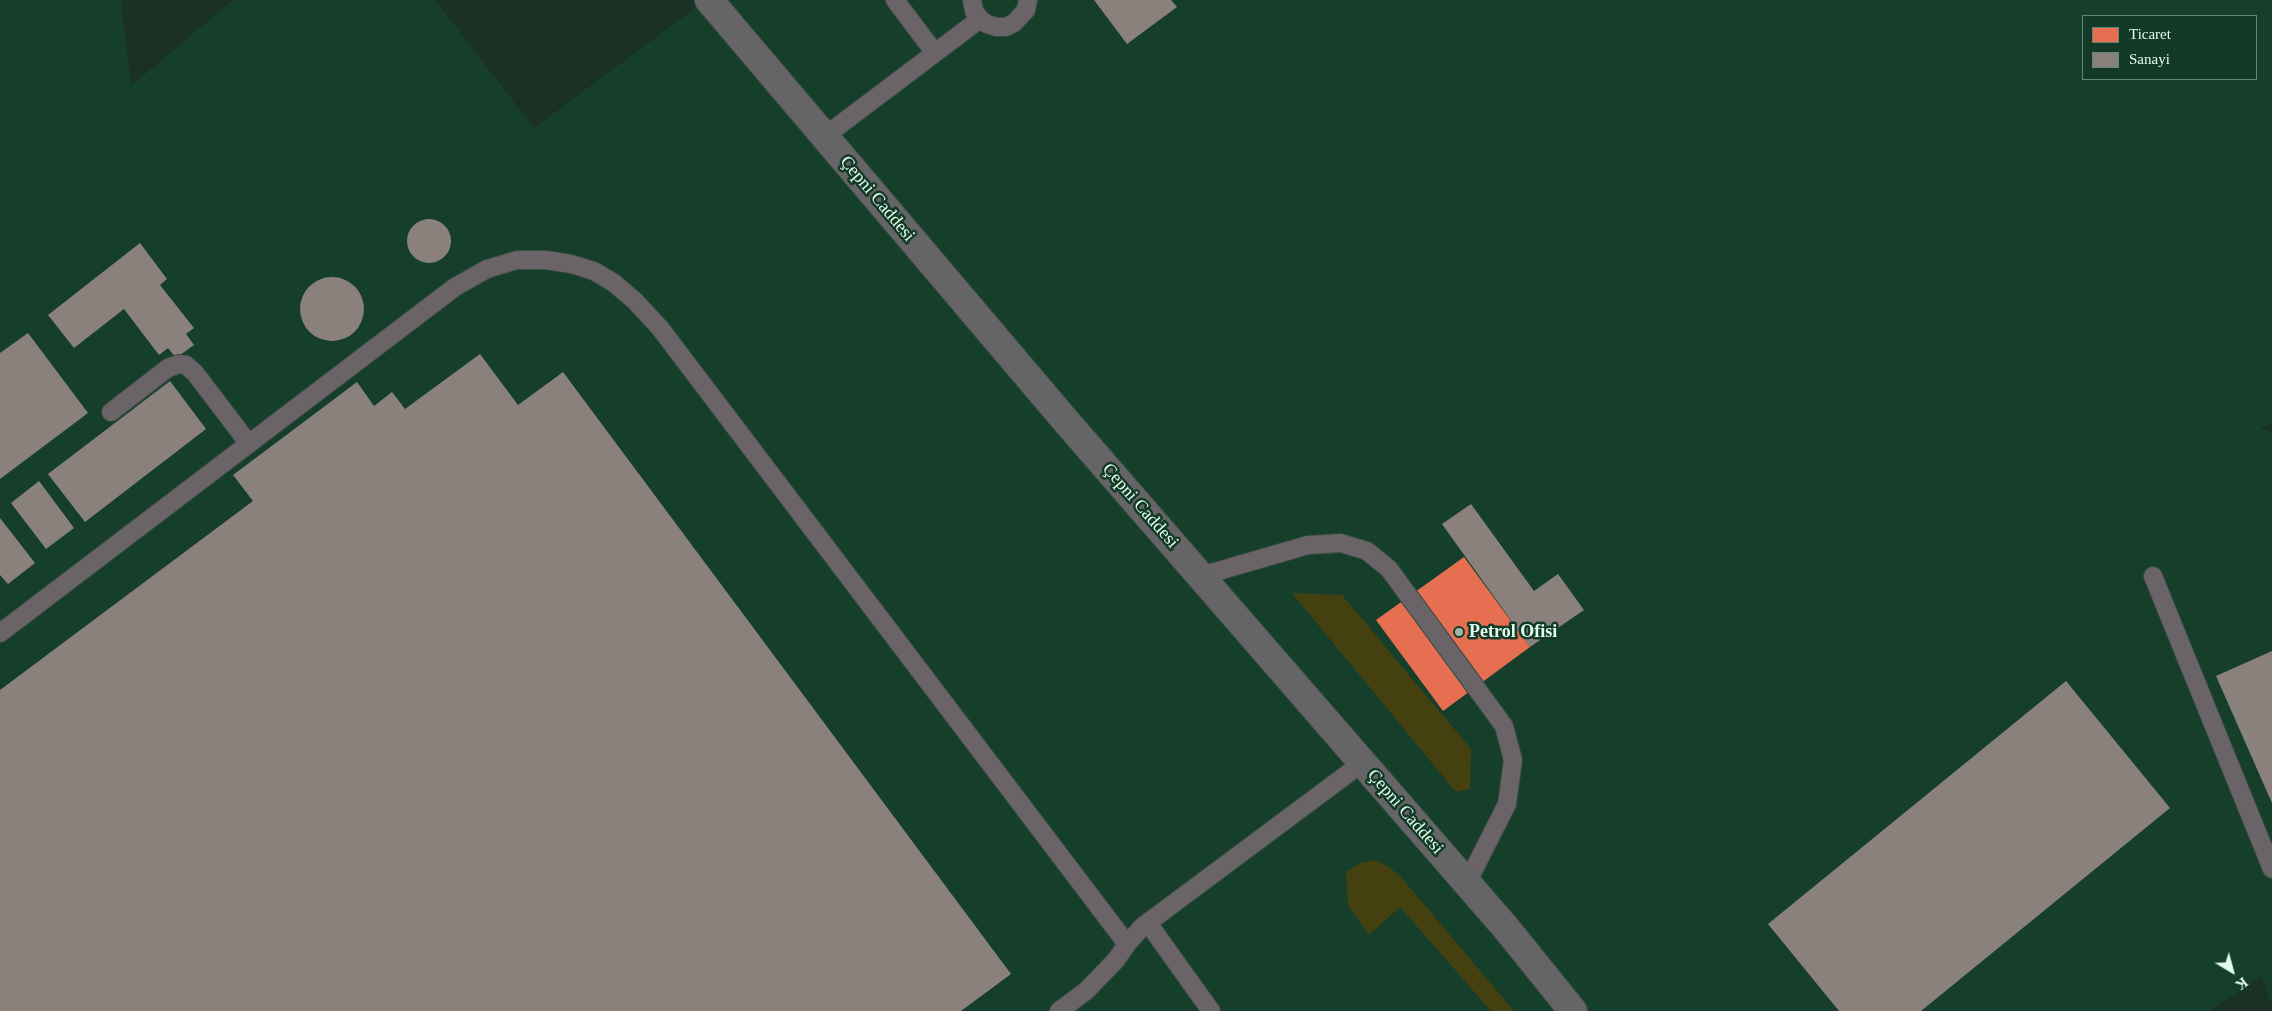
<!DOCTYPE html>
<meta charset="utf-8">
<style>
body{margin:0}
#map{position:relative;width:2272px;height:1011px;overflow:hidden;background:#1b3126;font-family:Georgia,serif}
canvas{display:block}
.legend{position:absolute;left:2082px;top:15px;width:175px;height:65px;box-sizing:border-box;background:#133927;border:1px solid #658776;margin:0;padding:6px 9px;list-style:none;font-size:15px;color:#e1fdec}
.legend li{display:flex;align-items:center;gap:10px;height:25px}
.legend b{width:25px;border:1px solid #658776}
.north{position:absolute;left:2207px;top:946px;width:50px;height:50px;-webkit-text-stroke:4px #133927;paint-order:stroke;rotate:143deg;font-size:14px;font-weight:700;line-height:20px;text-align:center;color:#e1fdec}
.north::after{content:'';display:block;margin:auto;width:18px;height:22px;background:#e1fdec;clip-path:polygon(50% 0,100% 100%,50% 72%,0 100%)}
</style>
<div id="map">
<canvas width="2272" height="1011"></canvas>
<ul class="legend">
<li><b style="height:14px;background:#e76f51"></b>Ticaret</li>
<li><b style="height:14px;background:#8a817c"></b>Sanayi</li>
</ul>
<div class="north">K</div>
</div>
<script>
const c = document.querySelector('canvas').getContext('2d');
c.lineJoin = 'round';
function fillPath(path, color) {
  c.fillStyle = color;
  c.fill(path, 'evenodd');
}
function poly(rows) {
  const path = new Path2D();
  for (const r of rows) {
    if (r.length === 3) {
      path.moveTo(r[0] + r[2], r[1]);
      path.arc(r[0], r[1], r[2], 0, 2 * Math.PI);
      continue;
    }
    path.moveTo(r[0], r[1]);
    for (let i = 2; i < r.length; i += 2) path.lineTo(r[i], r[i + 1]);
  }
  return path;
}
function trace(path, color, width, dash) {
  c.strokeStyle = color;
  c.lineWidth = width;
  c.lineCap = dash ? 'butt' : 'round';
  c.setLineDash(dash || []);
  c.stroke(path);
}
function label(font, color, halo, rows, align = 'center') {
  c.font = font + ' Georgia,serif';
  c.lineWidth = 5;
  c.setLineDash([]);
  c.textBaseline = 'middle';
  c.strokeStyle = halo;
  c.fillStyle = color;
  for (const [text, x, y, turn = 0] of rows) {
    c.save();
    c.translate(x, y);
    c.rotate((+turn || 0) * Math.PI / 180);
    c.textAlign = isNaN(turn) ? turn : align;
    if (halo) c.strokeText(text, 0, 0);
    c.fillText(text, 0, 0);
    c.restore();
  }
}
fillPath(poly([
 [0,0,121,0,131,86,233,0,435,0,534,128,706,0,2272,0,2272,422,2260,428,2272,433,2272,1004,2261,977,2209,1011,0,1011],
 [2083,16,2256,16,2256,79,2083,79]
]), '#163f2b');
fillPath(poly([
 [1292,593,1342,595,1471,749,1470,789,1456,792],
 [1374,860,1389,867,1400,876,1514,1011,1491,1011,1400,907,1369,935,1348,905,1346,872,1360,863]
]), '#45400f');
fillPath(poly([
 [1464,557,1530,647,1443,711,1376,620]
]), '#e76f51');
fillPath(poly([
 [1094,0,1171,0,1177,7,1127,44],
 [429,241,22],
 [140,243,167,279,160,285,194,328,186,334,194,345,176,358,168,348,159,355,124,309,74,348,48,315],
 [332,309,32],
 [28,333,88,413,0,479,0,353],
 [480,354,518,405,563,372,1011,974,961,1011,0,1011,0,690,253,501,233,475,357,382,374,406,392,392,405,409],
 [170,381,206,429,85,522,48,474],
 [39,481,74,528,46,549,11,503],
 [1471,504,1534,591,1558,574,1584,610,1530,647,1442,524],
 [0,518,35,563,8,584,0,575],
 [2272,651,2272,803,2216,676],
 [2066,681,2170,808,1921,1011,1839,1011,1768,924]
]), '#8a817c');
const lane = poly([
 [972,0,974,11,980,19,987,24,996,27,1006,27,1014,23,1026,10,1028,0],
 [935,53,980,19],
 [825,136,935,53,895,0],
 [111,412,168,368,179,364,186,365,195,373,249,444],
 [1201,576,1308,545,1341,543,1367,551,1389,569,1504,726,1513,760,1507,804,1467,883],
 [2153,576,2272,869],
 [0,633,455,287,487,269,517,260,546,260,571,264,594,271,614,283,635,301,660,328,1127,944],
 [1148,923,1211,1011],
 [1059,1011,1086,991,1116,960,1127,944,1142,927,1362,763]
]);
const primary = poly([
 [709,0,1065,420,1506,928,1573,1011]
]);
trace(lane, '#384c42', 20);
trace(primary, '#384c42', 30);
trace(lane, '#6a6368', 18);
trace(primary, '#656466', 28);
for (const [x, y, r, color] of [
 [1459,632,5,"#9cb6a7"]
]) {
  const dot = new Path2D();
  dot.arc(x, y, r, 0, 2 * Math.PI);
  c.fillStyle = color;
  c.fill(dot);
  trace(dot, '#133927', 2);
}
label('18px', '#e1fdec', '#133927', [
 ["Çepni Caddesi",877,199,50],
 ["Çepni Caddesi",1140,506,49],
 ["Çepni Caddesi",1405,812,49]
]);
label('bold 18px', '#e1fdec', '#133927', [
 ["Petrol Ofisi",1469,632]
], 'left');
</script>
